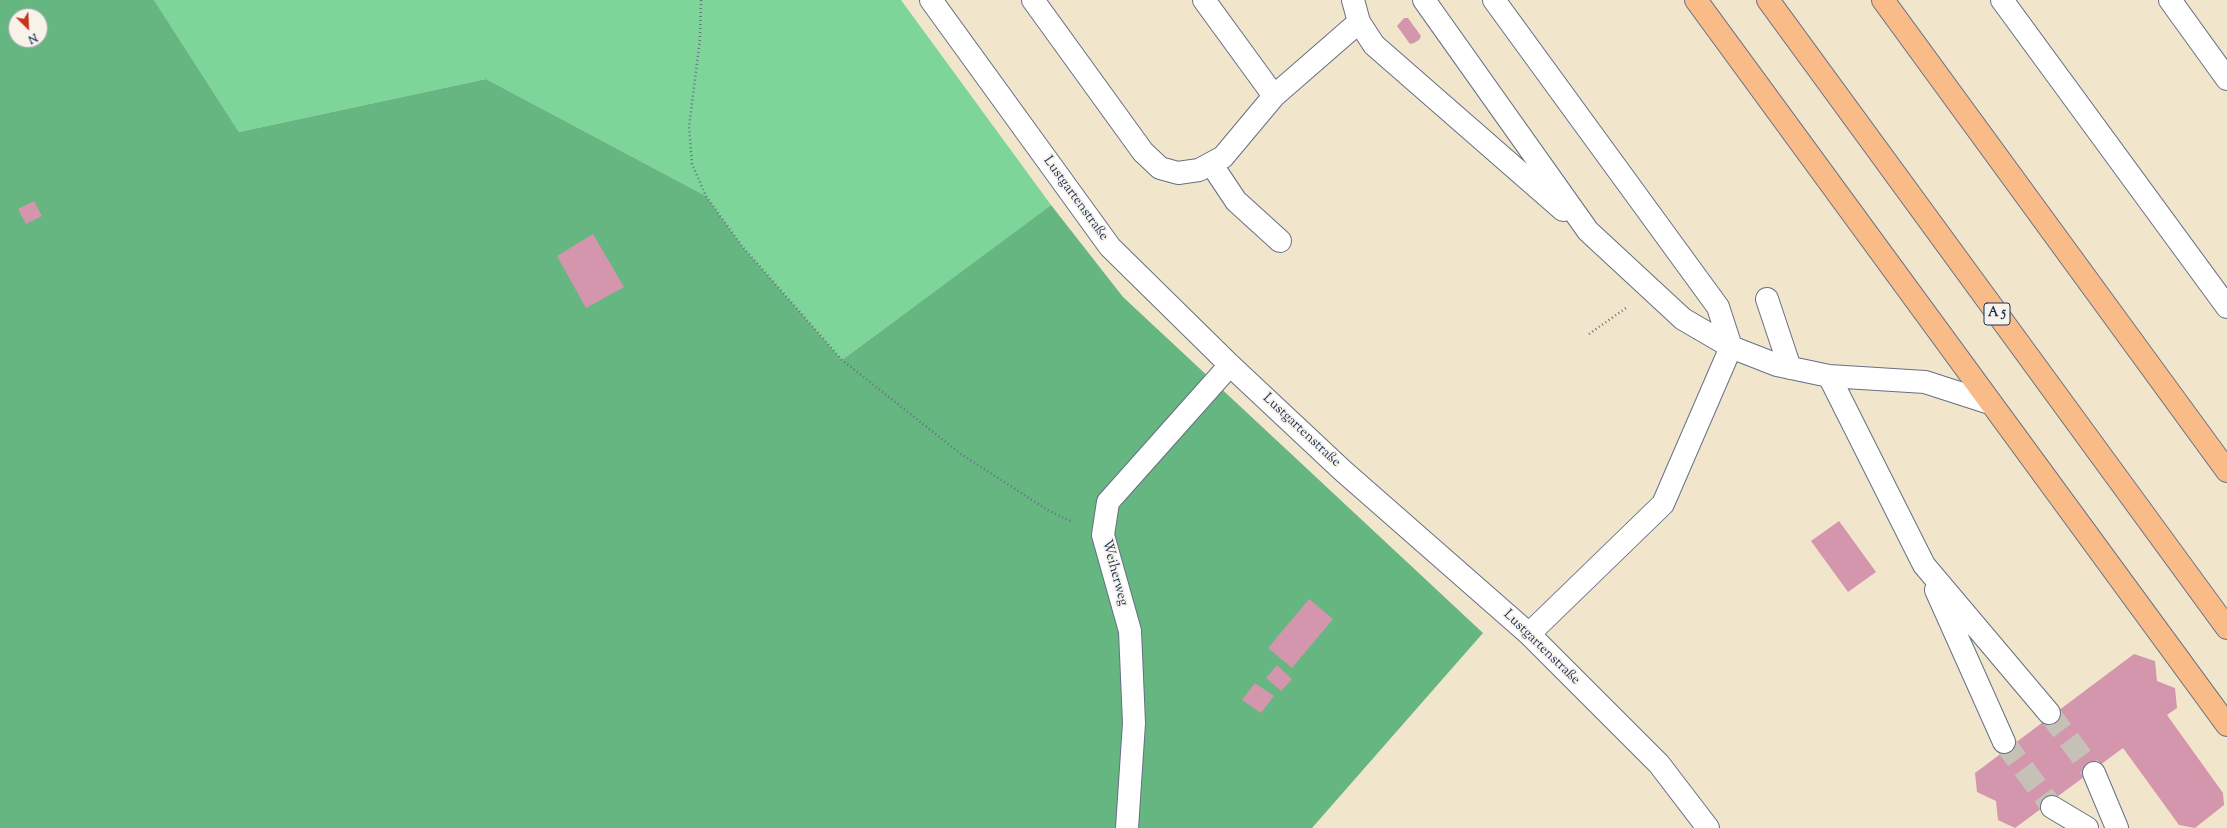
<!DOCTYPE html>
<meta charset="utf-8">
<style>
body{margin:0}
#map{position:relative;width:2227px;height:828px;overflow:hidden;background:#f1e6cc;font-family:"Sorts Mill Goudy",serif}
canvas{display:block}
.north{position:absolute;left:8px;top:8px;width:40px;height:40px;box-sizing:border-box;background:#f7f3e8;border:1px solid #9fa5b1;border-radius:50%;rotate:156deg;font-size:11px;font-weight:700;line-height:16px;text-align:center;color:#1b2f5e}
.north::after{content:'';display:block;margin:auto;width:14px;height:18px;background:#c8321e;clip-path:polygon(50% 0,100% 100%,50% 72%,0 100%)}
</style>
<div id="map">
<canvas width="2227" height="828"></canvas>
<div class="north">N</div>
</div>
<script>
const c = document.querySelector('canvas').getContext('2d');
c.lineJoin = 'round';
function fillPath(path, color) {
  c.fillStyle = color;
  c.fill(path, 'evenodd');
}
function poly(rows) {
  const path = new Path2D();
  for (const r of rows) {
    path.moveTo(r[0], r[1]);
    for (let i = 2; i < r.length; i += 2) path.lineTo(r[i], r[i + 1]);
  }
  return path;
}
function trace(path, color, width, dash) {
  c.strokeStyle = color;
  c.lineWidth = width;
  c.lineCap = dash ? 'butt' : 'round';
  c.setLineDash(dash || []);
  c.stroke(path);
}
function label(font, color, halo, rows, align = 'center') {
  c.font = font + ' "Sorts Mill Goudy",serif';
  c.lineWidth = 3.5;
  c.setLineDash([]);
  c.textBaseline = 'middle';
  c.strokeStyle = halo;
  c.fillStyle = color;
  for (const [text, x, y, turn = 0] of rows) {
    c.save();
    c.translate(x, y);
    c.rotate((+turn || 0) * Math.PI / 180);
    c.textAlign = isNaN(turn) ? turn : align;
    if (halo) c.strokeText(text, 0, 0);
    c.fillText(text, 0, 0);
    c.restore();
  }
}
fillPath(poly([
 [154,0,901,0,1051,205,842,360,742,246,706,196,486,79,239,132]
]), '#7dd59a');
fillPath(poly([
 [0,0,154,0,239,132,486,79,706,196,742,246,842,360,1051,205,1123,297,1483,633,1312,828,0,828],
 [16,16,40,16,40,40,16,40]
]), '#66b682');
fillPath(poly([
 [1404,18,1408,18,1421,36,1419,40,1414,43,1410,44,1397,26],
 [34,201,42,216,26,224,18,209],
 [593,234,624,287,586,308,557,256],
 [1839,521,1876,572,1848,592,1811,541],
 [1309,599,1333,619,1292,668,1268,648],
 [2134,654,2155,661,2157,681,2175,688,2177,708,2167,715,2223,793,2224,805,2195,828,2179,825,2123,748,2015,828,1998,820,1996,801,1977,792,1975,773],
 [1277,665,1292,679,1281,691,1266,678],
 [1255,683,1274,696,1261,713,1242,700]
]), '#d496ad');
trace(poly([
 [2049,713,2094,773],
 [2004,742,2052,807]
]), '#c6c1b6', 22, [22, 11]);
const minor = poly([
 [931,0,1110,247,1230,365,1342,470,1529,634,1659,764,1708,828],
 [1033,0,1143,152,1160,168,1178,173,1199,170,1223,157,1274,96,1359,22],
 [1204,0,1274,96],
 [1353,0,1359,22,1374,45,1563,210],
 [1424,0,1588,231,1683,319,1731,347,1777,365,1829,376,1925,382,1990,403],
 [1494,0,1718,307,1731,347,1663,504,1529,634],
 [2002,0,2227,307],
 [2170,0,2227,79],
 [1212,165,1236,201,1280,241],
 [1767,299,1790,368],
 [1829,376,1924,565,2049,713],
 [1936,590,2004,742],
 [2094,773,2117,828],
 [2052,807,2087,828],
 [1127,828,1134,723,1130,631,1103,535,1108,502,1230,365]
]);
const highway = poly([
 [1696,0,2227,725],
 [1768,0,2227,628],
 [1883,0,2227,471]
]);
trace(minor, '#666f84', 24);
trace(highway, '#666f84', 24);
trace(poly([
 [701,0,700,39,689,127,692,164,706,196,742,246,842,360,961,454,1049,511,1073,522],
 [1589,334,1626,308]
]), '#666f84', 2.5, [1, 3]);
trace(minor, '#fff', 22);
trace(highway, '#f9bc89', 22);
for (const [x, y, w] of [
 [1997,314,26]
]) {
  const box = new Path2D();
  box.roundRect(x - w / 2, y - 11, w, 22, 3);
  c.fillStyle = '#f7f3e8';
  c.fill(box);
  trace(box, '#1b2f5e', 1);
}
label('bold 13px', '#1b2f5e', null, [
 ["A 5",1997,314]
]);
label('14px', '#1b2f5e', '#f7f3e8', [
 ["Lustgartenstraße",1075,199,54],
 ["Lustgartenstraße",1301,431,43],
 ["Weiherweg",1114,573,75],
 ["Lustgartenstraße",1541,648,44]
]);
</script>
